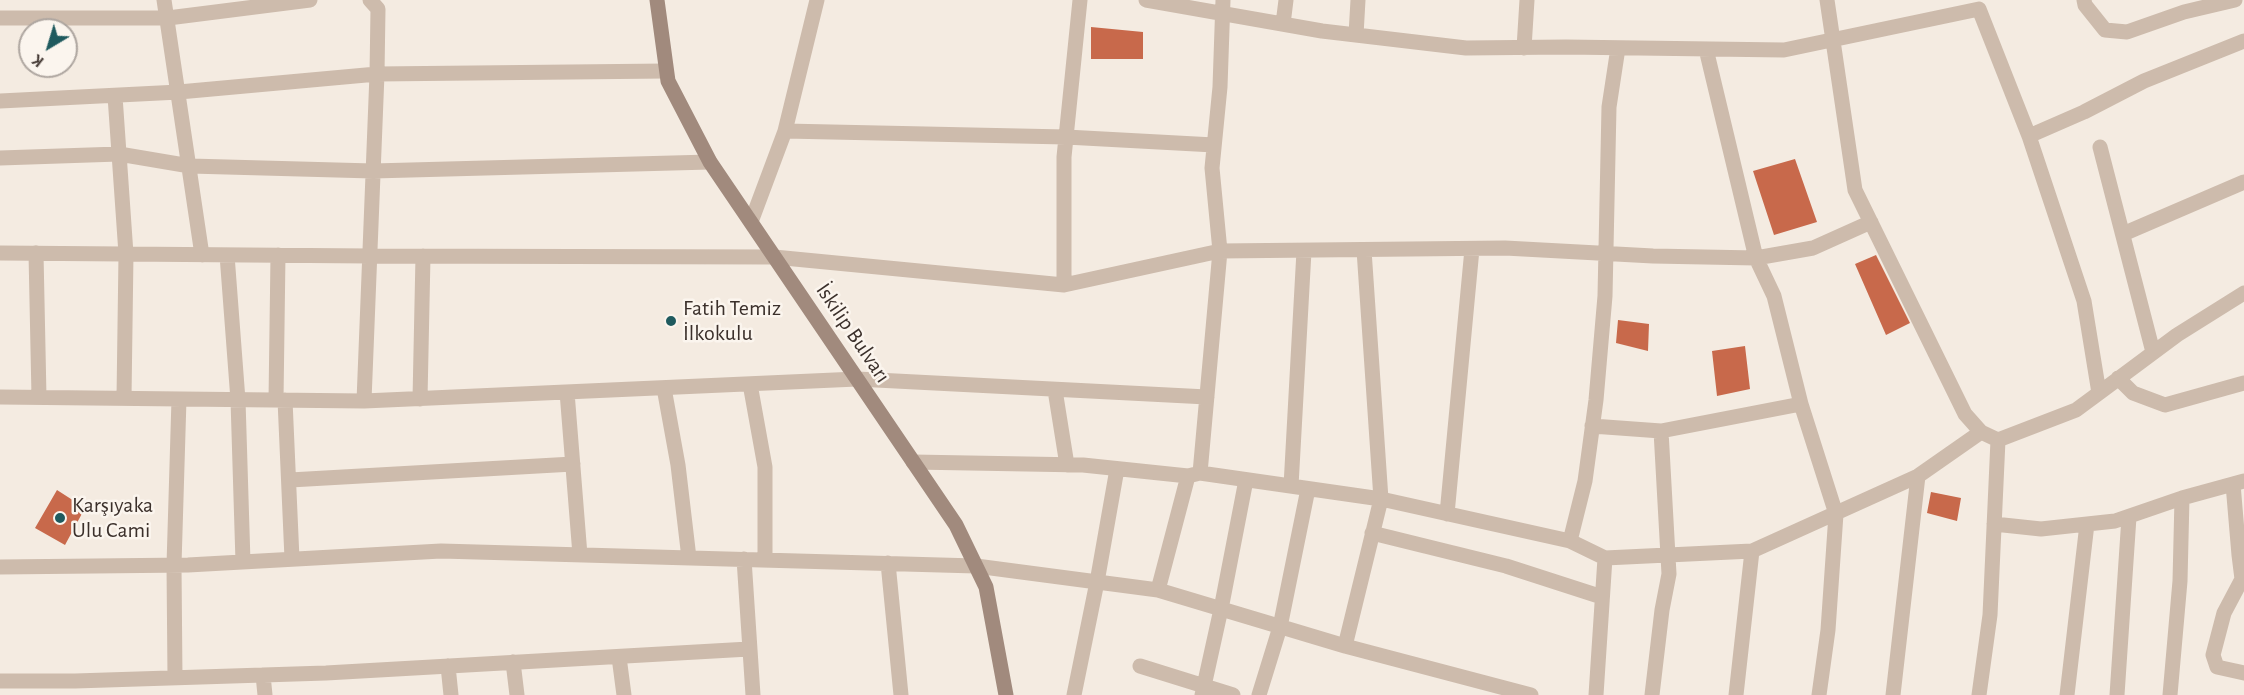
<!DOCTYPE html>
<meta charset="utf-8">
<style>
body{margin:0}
#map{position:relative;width:2244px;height:695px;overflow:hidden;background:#f4ebe1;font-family:"Alegreya Sans",sans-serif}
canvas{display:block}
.north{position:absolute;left:18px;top:18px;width:60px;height:60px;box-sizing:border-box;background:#fbf5ee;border:2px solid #aea6a0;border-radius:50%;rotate:218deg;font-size:16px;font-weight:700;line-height:24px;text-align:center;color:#3b302b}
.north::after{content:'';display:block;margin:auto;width:21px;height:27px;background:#1f5a5e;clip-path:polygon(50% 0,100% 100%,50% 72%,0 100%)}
</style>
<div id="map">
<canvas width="2244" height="695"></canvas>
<div class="north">K</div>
</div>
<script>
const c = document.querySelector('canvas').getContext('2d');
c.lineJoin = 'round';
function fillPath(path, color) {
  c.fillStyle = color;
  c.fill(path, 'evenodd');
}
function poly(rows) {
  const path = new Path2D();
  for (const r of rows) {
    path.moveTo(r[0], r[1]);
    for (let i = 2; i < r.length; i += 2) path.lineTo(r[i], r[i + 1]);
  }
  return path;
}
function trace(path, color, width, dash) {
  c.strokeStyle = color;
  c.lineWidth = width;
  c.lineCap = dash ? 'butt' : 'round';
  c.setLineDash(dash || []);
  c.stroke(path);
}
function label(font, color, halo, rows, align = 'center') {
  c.font = font + ' "Alegreya Sans",sans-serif';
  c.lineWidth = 5;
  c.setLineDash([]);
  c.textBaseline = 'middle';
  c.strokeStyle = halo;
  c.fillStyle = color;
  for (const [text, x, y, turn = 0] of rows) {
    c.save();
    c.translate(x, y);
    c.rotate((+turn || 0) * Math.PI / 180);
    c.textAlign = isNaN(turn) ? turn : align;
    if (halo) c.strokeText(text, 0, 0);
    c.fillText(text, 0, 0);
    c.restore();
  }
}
fillPath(poly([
 [1091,27,1143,32,1143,59,1091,59],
 [1795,159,1817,222,1774,235,1753,171],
 [1876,255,1910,323,1886,335,1855,264],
 [1618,320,1649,324,1648,351,1616,343],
 [1745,346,1750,389,1717,396,1712,351],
 [57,490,85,508,65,545,35,528],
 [1931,492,1961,498,1957,521,1927,513]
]), '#c8694b');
trace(poly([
 [164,0,202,255],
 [1080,0,1064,157,1064,285,1220,251,1505,248,1653,256,1756,258,1813,248,1871,222],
 [1146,0,1322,31,1466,48,1566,47,1784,50,1979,9,2029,136,2084,301,2099,393,2076,410,1998,440],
 [1223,0,1220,87,1212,168,1220,251,1200,473,1381,499,1345,646,1531,695],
 [1827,0,1855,190,1965,414,1981,432,1998,440,1990,615,1979,695],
 [2084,0,2085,5,2105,30,2127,32,2184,12,2235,0],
 [0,18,168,18,310,0],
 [1283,24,1286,0],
 [1356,35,1358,0],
 [1524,48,1527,0],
 [1706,49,1756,258,1774,296,1801,404,1836,514,1828,630,1819,695],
 [115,96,126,254,124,398],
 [0,101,179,92,377,74,666,71],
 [785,131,1066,137,1214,145],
 [2029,136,2084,112,2144,81,2244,41],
 [2100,147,2153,352],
 [0,158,119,154,190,166,373,171,710,162],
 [751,222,785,131,817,0],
 [2123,234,2244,182],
 [1364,250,1381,499,1570,541],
 [0,253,370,256,774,257,1064,285],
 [36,253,39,397],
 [227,255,238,400,243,562],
 [2118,378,2133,393,2165,405,2244,383],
 [750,384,765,467,765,560],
 [664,388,678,465,689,558],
 [1055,390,1067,465],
 [567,392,580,555],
 [2099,393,2177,335,2244,293],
 [0,397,364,401,857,379,1207,397],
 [420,399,423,256],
 [276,400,278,255],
 [285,400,292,559],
 [364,401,377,74,378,9,370,0],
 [1592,426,1661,431,1801,404],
 [913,462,1083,465,1188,476,1200,473],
 [290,480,573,464],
 [2233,484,2239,555,2242,579,2244,581],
 [1291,486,1304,251],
 [1447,514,1472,249],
 [1994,524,2041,529,2115,521,2182,498,2244,481],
 [1372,533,1506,566,1602,597],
 [1605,558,1752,551,1918,476,1981,432],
 [744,559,753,695],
 [888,563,901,695],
 [0,567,188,565,441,551,976,566,1158,590,1345,646],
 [2242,579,2224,613,2213,655,2217,667,2244,673],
 [1158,590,1188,476],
 [619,657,624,695],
 [513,662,517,695],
 [448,666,451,695],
 [1140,666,1233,695],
 [263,675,265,695],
 [175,678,174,565,179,399],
 [0,681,75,681,326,673,749,649],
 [1074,695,1097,582,1117,469],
 [1202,695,1221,609,1246,480],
 [1259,695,1280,627,1308,489],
 [1596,695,1605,558,1570,541,1585,481,1596,400,1605,296,1609,107,1618,48],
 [1652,695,1662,610,1669,574,1661,431],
 [1736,695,1752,551],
 [1893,695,1918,476],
 [2067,695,2087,524],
 [2117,695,2129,517],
 [2170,695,2180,581,2182,498]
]), '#cdbbac', 15);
trace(poly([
 [657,0,668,81,710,162,956,525,986,587,1006,695]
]), '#a18a7d', 15);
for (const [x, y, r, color] of [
 [671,321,6,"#1f5a5e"],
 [60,518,6,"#1f5a5e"]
]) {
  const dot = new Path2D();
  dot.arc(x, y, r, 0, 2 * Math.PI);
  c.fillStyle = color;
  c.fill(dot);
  trace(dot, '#fbf5ee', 2);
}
label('22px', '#3b302b', '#fbf5ee', [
 ["Fatih Temiz",683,308],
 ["İlkokulu",683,333],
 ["Karşıyaka",72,505],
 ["Ulu Cami",72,530]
], 'left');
label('22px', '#3b302b', '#fbf5ee', [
 ["İskilip Bulvarı",853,333,56]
]);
</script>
